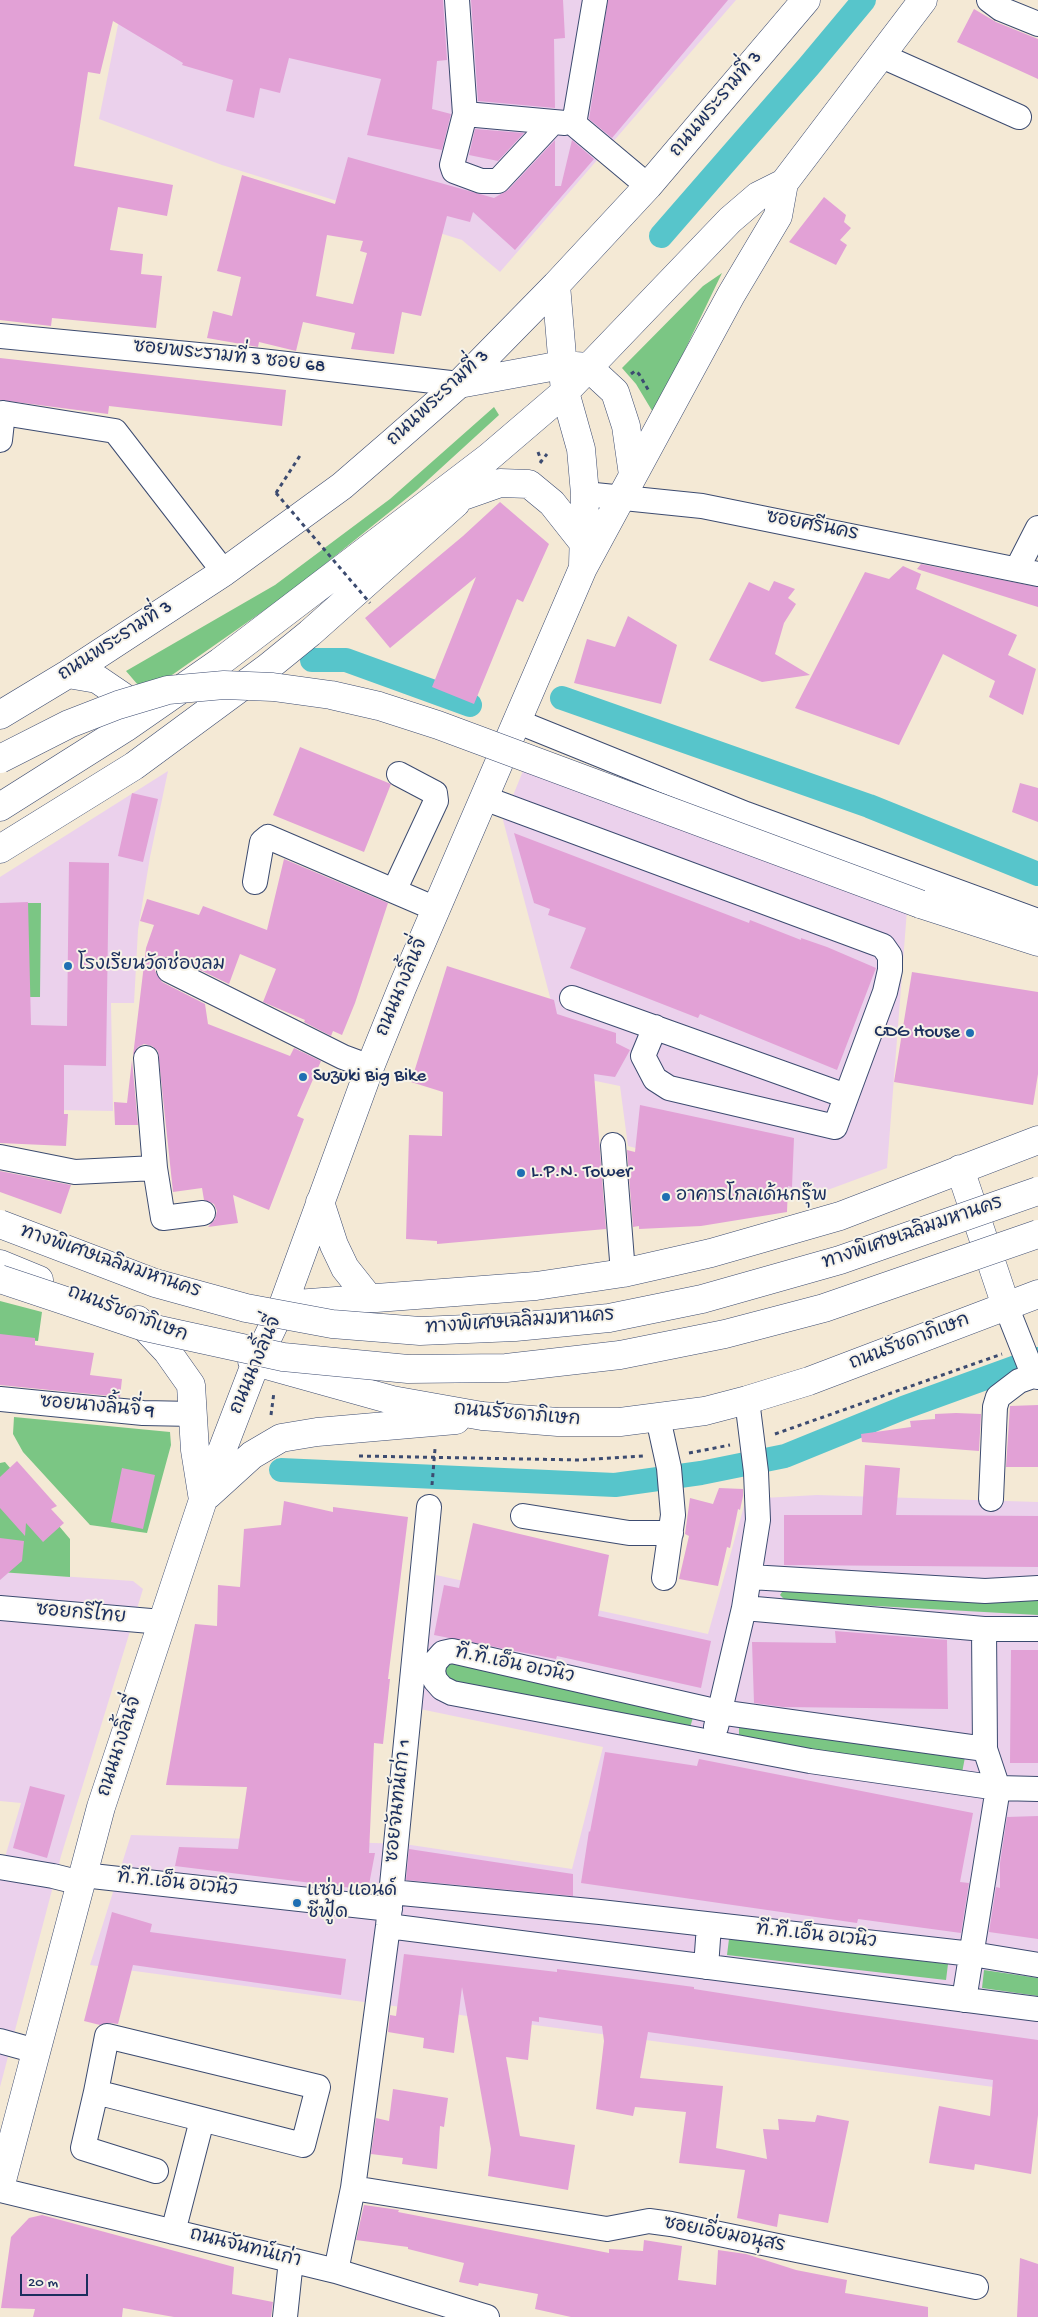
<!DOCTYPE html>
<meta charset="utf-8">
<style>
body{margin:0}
#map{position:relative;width:1038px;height:2317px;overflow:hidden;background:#f4e9d5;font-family:"Gochi Hand",sans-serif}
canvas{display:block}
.scale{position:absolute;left:20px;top:2274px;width:68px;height:22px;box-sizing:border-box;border:2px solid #1b2f5e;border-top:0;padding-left:6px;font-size:15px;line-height:18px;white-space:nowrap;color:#1b2f5e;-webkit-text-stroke:4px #f7f3e8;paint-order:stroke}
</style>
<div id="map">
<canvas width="1038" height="2317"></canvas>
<div class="scale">20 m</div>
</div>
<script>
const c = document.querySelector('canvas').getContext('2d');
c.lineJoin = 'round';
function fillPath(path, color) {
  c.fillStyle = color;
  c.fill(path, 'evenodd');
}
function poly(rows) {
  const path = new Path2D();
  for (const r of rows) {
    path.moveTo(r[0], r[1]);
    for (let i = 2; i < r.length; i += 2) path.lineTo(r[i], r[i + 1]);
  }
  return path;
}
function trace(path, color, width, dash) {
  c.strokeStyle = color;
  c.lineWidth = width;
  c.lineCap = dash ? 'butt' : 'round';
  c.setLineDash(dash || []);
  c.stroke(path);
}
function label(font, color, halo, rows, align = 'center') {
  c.font = font + ' "Gochi Hand","Playpen Sans Thai",sans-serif';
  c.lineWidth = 4;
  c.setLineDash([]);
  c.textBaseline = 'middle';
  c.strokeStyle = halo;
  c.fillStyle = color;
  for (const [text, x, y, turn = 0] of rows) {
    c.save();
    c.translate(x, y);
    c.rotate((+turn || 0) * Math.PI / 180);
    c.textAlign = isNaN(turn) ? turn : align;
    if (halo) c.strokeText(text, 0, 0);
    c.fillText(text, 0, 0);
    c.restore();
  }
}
fillPath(poly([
 [123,0,736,0,500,272,462,240,222,165,99,119],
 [168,771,150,857,138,930,134,1003,111,1003,113,1111,0,1109,0,877],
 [523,771,907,910,887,1168,814,1195,628,1146,620,1086,571,1076,503,820],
 [817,1495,1038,1502,1038,2093,90,1965,131,1835,404,1844,572,1869,603,1747,420,1709,436,1575,708,1634,746,1499],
 [0,1572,133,1581,143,1589,61,1856,0,2087,0,1874,21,1803,0,1801]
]), '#ebd1ec');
fillPath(poly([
 [722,273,654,414,636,384,622,368,703,286],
 [494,407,499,415,417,490,289,593,152,689,144,692,126,671,275,585,390,499],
 [0,903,41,903,40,997,0,997],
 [0,1301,42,1312,38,1341,0,1338],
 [14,1417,170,1432,171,1445,147,1533,90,1525,23,1452,13,1434],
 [5,1462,70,1539,70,1577,0,1572,0,1463],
 [786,1586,948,1601,1038,1600,1038,1615,786,1601,780,1595],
 [447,1658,694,1714,689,1731,450,1685,441,1668],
 [739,1724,965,1757,962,1773,739,1738],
 [729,1939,948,1964,946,1980,727,1955],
 [984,1970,1038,1978,1038,1996,982,1988]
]), '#7bc684');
trace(poly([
 [661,236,809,66,864,0],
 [312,660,346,660,470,705],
 [562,698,869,806,1038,874],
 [281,1470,615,1485,701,1473,785,1456,903,1408,1038,1359]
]), '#57c5cb', 24);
fillPath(poly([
 [0,0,443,0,447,60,437,61,432,109,451,114,442,150,367,135,381,79,289,58,280,93,260,88,254,118,226,111,233,80,182,65,183,63,113,21,100,74,88,72,74,166,173,185,167,216,118,207,110,250,143,254,141,274,162,276,156,328,52,318,51,326,0,320],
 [471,0,563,0,565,38,554,39,555,108,478,101],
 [608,0,728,0,612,138,589,119],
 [974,9,996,22,1038,39,1038,79,957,42],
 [475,129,524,133,498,161,469,155],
 [555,140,555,186,561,186,572,140,594,159,515,250,473,212,470,222,447,216,421,316,402,312,394,354,351,349,355,333,303,322,296,351,259,342,258,347,207,338,213,311,232,316,241,277,217,271,242,175,335,204,348,157,494,198,508,190],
 [327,235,363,241,360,251,367,253,353,304,316,296],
 [824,197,846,215,844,222,851,228,840,240,847,245,836,265,789,242],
 [0,358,286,390,282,426,109,406,108,414,0,400],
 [500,502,549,544,523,602,517,599,474,704,432,687,476,577,390,648,365,618,463,536],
 [921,564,1038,587,1038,607,917,569],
 [903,566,921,574,916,589,1017,635,1008,655,1036,669,1023,715,989,697,995,681,943,654,899,745,795,708,865,572,889,579],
 [774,581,795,589,788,598,796,604,784,623,775,654,810,675,762,682,709,660,749,582,769,591],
 [628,616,677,645,661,704,574,683,587,639,615,647],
 [300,747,391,784,364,852,273,815],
 [1020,783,1038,788,1038,822,1012,812],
 [132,793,158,799,143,862,118,856],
 [514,833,749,923,750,920,801,940,801,938,827,947,876,968,837,1070,700,1014,698,1018,570,968,586,928,548,915,550,909,534,903],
 [284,859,388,903,355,1003,342,1035,333,1031,331,1036,304,1022,305,1020,263,1002,276,969,240,954,229,984,175,958,168,956,157,963,155,971,162,982,205,1004,208,1024,290,1056,294,1048,321,1061,297,1116,304,1119,269,1210,233,1195,238,1223,208,1227,215,1219,217,1211,214,1204,204,1200,202,1188,173,1192,158,1051,152,1046,144,1044,138,1047,133,1056,146,948,154,925,140,921,147,899,199,915,203,906,267,930],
 [69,862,109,863,106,1066,64,1065,64,1114,68,1114,66,1146,0,1143,0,903,28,902,31,1025,67,1026],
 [447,966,554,1000,557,1014,616,1033,616,1043,630,1050,615,1077,594,1074,606,1229,437,1244,437,1241,406,1239,409,1135,442,1136,443,1092,411,1082],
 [912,972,1038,992,1038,1074,1033,1105,894,1082],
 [132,1060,138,1125,115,1125,114,1102,127,1103],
 [640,1105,794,1138,792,1187,788,1186,787,1212,701,1226,639,1229,639,1226,633,1227,627,1150,635,1152],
 [0,1171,71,1185,61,1214,0,1192],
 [0,1334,35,1338,35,1345,94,1353,90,1375,122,1379,120,1397,0,1385],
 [1038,1405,1038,1467,1006,1467,1010,1406],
 [956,1413,981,1414,979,1451,862,1442,861,1434,911,1427,910,1421,935,1419,935,1414],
 [17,1461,57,1506,51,1509,64,1523,43,1542,26,1523,25,1536,0,1508,0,1477],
 [865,1465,900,1468,896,1515,1038,1516,1038,1567,784,1565,784,1515,862,1515],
 [122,1468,155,1475,143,1529,111,1522],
 [719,1488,743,1489,743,1496,740,1510,738,1509,730,1548,727,1547,718,1586,679,1579,689,1536,685,1534,690,1498,713,1504],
 [284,1501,333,1512,333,1507,408,1517,388,1679,390,1679,383,1744,374,1743,369,1853,375,1853,368,1890,175,1866,179,1847,238,1849,247,1787,166,1785,195,1624,217,1626,218,1585,240,1587,244,1529,281,1525],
 [473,1523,609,1555,598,1616,711,1641,701,1688,557,1656,556,1659,434,1635,444,1585,459,1588],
 [0,1538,24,1541,22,1561,0,1580],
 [835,1631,947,1640,948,1709,783,1707,754,1703,752,1642,836,1643],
 [1011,1650,1038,1650,1038,1763,1010,1763],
 [605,1752,697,1766,699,1759,973,1813,960,1882,969,1883,961,1933,858,1919,857,1923,581,1883,589,1831,590,1832],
 [30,1786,65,1795,47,1858,13,1848],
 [1038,1816,1038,1939,989,1932,996,1887,1000,1888,1000,1863,1007,1817],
 [409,1849,573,1874,573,1896,406,1880],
 [112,1912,152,1924,150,1932,346,1959,341,1995,133,1965,118,2024,110,2023,100,2025,84,2021],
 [404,1954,557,1972,557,1969,694,1987,694,1989,841,2012,1038,2040,1038,2115,1031,2174,975,2164,974,2170,929,2163,939,2106,990,2116,993,2080,648,2032,640,2078,723,2086,716,2148,767,2159,763,2129,779,2130,778,2119,815,2122,817,2115,849,2121,828,2223,779,2214,777,2227,737,2218,745,2170,679,2163,686,2112,635,2107,633,2116,596,2109,604,2041,602,2026,539,2017,539,2022,532,2021,528,2060,506,2057,520,2136,575,2145,568,2190,488,2176,491,2149,462,1987,454,2053,423,2048,424,2038,388,2032,390,2015,396,2016],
 [393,2089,448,2098,444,2127,440,2126,437,2169,402,2164,403,2158,371,2154,376,2118,389,2121],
 [364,2205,399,2210,398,2212,609,2253,609,2249,643,2251,644,2240,682,2246,678,2280,716,2285,718,2250,746,2254,796,2270,847,2280,845,2293,928,2307,928,2317,571,2317,535,2309,538,2294,479,2283,478,2286,459,2282,464,2263,408,2249,408,2247,356,2240],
 [42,2215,234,2267,232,2294,273,2302,271,2317,174,2317,123,2308,122,2317,33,2317,35,2309,1,2308,11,2237,29,2218],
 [1020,2258,1038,2264,1038,2317,1017,2317]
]), '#e2a1d6');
const minor = poly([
 [457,0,465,114,452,165,454,171,481,181,498,181,553,122],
 [989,0,1001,9,1038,24],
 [882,56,1019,117],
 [465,114,565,123],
 [574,124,595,0],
 [574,124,648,186],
 [0,336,261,361,459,384],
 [0,440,3,413,115,431,224,572],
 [585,494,702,506,1038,574],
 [1017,569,1038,528],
 [516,721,746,814,1038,921],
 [484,798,883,946,890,956,890,970,885,992,835,1127,669,1088,655,1079,643,1056,655,1027],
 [255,882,262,842,268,837,436,909],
 [394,891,436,801,435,793,399,774],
 [169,970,343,1057,370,1067],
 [572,998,846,1096],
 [146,1058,155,1168,163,1218,203,1213],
 [613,1145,623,1273],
 [0,1157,75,1172,155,1168],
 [1006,1306,1031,1369,1038,1377],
 [0,1399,143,1413,194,1414],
 [658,1418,669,1468,673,1515,664,1578],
 [991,1499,995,1407,998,1397,1019,1381,1036,1375],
 [523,1516,629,1533,671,1533],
 [750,1577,985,1591,1038,1588],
 [0,1608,162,1622],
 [744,1608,984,1629,1038,1629],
 [716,1727,744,1608,758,1520,756,1472,747,1400],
 [985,1749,719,1712,452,1651,443,1653,435,1662,433,1671,435,1680,442,1688,452,1693,810,1761,998,1788,1038,1789],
 [0,1867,53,1876,81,1883],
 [83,1875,390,1909],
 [391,1892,600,1912,972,1954,1038,1965],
 [388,1926,1038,2009],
 [706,1967,709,1925],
 [964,2000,998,1788,985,1749,984,1629],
 [0,2041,36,2051],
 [96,2092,107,2036,318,2087,303,2145,96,2092,83,2148,156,2171],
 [353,2188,607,2229,649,2221,671,2224,976,2287],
 [0,2190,336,2271,487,2317],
 [173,2232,202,2120],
 [336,2271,353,2188,388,1926,429,1507],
 [285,2317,291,2260]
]);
const major = poly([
 [556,285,565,392,581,449,585,494,583,566],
 [459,384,562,365,588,367,615,392,626,426,633,475],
 [463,496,500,483,529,484,552,503,582,541],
 [68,674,97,679,122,696,127,704,125,725],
 [0,715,68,674,224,572,342,486,394,441,459,384,556,285,648,186,806,0],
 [0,807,125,728,220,662,489,457,565,392,730,220,758,196,784,183,923,0],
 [0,849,134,766,267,668,310,633,456,503],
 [920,904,1038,942],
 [960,1169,1006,1306],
 [320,1202,334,1245,345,1268,368,1297],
 [0,1264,39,1280],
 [283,1305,536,1286,623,1273,711,1253,840,1216,1038,1140],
 [138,1320,167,1351,191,1385,195,1450,203,1500],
 [252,1361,392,1400,482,1416,558,1422,620,1422,705,1411,747,1400,809,1381,1038,1294],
 [208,1495,252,1455,281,1438,317,1432,456,1420],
 [0,2188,101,1807,203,1500,256,1362,283,1305,370,1067,402,988,583,568,731,295,778,216,784,183]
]);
trace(minor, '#3c4b70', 26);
trace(major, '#3c4b70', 29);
trace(poly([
 [631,374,635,371,639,374,650,393],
 [538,452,541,460],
 [540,463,547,454],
 [276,493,301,454],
 [271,1415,274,1392],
 [775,1434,1002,1354],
 [689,1453,730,1445],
 [359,1456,581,1460,643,1456],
 [432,1485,435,1449]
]), '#3c4b70', 3, [4, 4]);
trace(minor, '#fff', 24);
trace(major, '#fff', 28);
const majorBridge = poly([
 [0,759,69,724,118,705,168,690,224,685,273,687,331,695,379,706,438,725,920,904]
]);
const highwayBridge = poly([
 [0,1224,155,1283,246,1308,332,1324,420,1331,515,1327,609,1318,702,1299,840,1260,1038,1191],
 [0,1279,141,1326,283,1357,408,1369,506,1368,620,1355,725,1334,824,1308,1038,1234]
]);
trace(majorBridge, '#3c4b70', 29, []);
trace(highwayBridge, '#3c4b70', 29, []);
trace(poly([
 [276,493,370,603]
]), '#3c4b70', 3, [4, 4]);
trace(majorBridge, '#fff', 28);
trace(highwayBridge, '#fff', 28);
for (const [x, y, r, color] of [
 [68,966,5,"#1f6fb2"],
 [970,1033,5,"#1f6fb2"],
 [303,1077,5,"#1f6fb2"],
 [521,1173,5,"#1f6fb2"],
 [666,1197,5,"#1f6fb2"],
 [297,1903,5,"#1f6fb2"]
]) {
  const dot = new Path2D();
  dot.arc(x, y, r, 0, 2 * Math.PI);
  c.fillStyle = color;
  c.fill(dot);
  trace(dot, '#f7f3e8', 2);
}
label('19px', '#1b2f5e', '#f7f3e8', [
 ["ถนนพระรามที่ 3",717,105,-50],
 ["ซอยพระรามที่ 3 ซอย 68",229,358,6],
 ["ถนนพระรามที่ 3",439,399,-43],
 ["ซอยศรีนคร",812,527,11],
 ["ถนนพระรามที่ 3",116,642,-33],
 ["ถนนนางลิ้นจี่",403,988,-67],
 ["ทางพิเศษเฉลิมมหานคร",913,1234,-19],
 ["ทางพิเศษเฉลิมมหานคร",110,1263,19],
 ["ถนนรัชดาภิเษก",127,1315,21],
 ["ทางพิเศษเฉลิมมหานคร",520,1323,-4],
 ["ถนนรัชดาภิเษก",910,1343,-21],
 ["ถนนนางลิ้นจี่",257,1366,-67],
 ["ซอยนางลิ้นจี่ 9",97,1408,5],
 ["ถนนรัชดาภิเษก",517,1416,5],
 ["ซอยกรีไทย",81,1615,5],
 ["ที.ที.เอ็น อเวนิว",514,1666,12],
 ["ถนนนางลิ้นจี่",121,1747,-72],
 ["ซอยจันทน์เก่า 1",400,1801,-84],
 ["ที.ที.เอ็น อเวนิว",177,1885,6],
 ["ที.ที.เอ็น อเวนิว",816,1937,6],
 ["ซอยเอี่ยมอนุสร",724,2236,11],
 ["ถนนจันทน์เก่า",245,2249,14]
]);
label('19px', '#1b2f5e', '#f7f3e8', [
 ["โรงเรียนวัดช่องลม",78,966],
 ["CDG House",960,1033,"right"],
 ["Suzuki Big Bike",313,1077],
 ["L.P.N. Tower",531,1173],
 ["อาคารโกลเด้นกรุ๊พ",676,1197],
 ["แซ่บ แอนด์",307,1892],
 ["ซีฟู้ด",307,1914]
], 'left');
</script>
